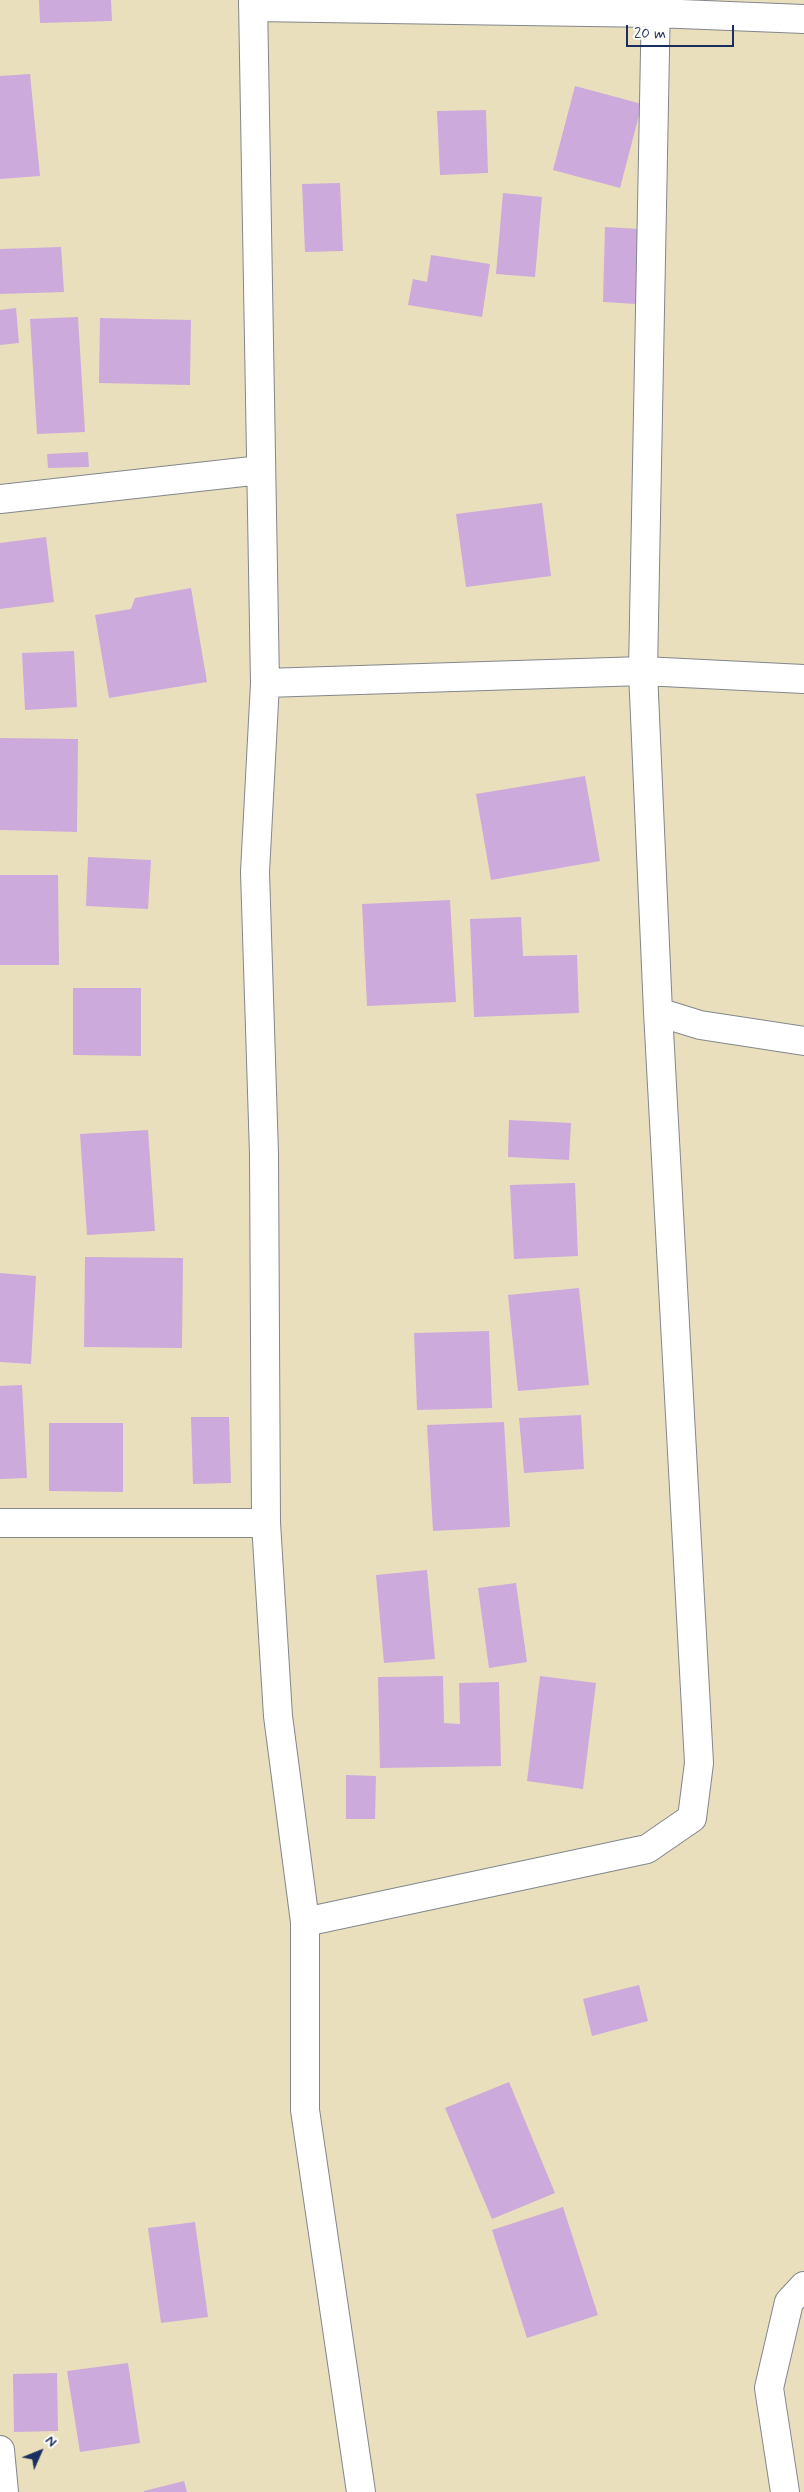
<!DOCTYPE html>
<style>
body{margin:0}
#map{position:relative;width:804px;height:2492px;overflow:hidden;background:#eadfbc;font-family:Mynerve,sans-serif}
canvas{display:block}
.north{position:absolute;left:15px;top:2427px;width:50px;height:50px;-webkit-text-stroke:4px #fdfcf7;paint-order:stroke;rotate:46deg;font-size:14px;font-weight:700;line-height:20px;text-align:center;color:#1b2f5e}
.north::after{content:'';display:block;margin:auto;width:18px;height:22px;background:#1b2f5e;clip-path:polygon(50% 0,100% 100%,50% 72%,0 100%)}
.scale{position:absolute;left:626px;top:25px;width:108px;height:22px;box-sizing:border-box;border:2px solid #1b2f5e;border-top:0;padding-left:6px;font-size:15px;line-height:18px;white-space:nowrap;color:#1b2f5e;-webkit-text-stroke:4px #fdfcf7;paint-order:stroke}
</style>
<div id="map">
<canvas width="804" height="2492"></canvas>
<div class="north">N</div>
<div class="scale">20 m</div>
</div>
<script>
const c = document.querySelector('canvas').getContext('2d');
c.lineJoin = 'round';
function fillPath(path, color) {
  c.fillStyle = color;
  c.fill(path, 'evenodd');
}
function poly(rows) {
  const path = new Path2D();
  for (const r of rows) {
    path.moveTo(r[0], r[1]);
    for (let i = 2; i < r.length; i += 2) path.lineTo(r[i], r[i + 1]);
  }
  return path;
}
function trace(path, color, width, dash) {
  c.strokeStyle = color;
  c.lineWidth = width;
  c.lineCap = dash ? 'butt' : 'round';
  c.setLineDash(dash || []);
  c.stroke(path);
}
fillPath(poly([
 [39,0,111,0,112,21,40,23],
 [30,74,40,176,0,179,0,76],
 [575,86,642,104,620,188,553,170],
 [486,110,488,173,440,175,437,111],
 [340,183,343,251,305,252,302,184],
 [503,193,542,197,535,277,496,274],
 [605,227,640,229,637,304,603,302],
 [61,247,64,292,0,294,0,249],
 [431,255,490,264,482,317,408,305,413,279,427,282],
 [16,308,19,343,0,345,0,310],
 [78,317,85,432,37,434,30,319],
 [100,318,191,320,190,385,99,383],
 [88,452,89,467,48,468,47,454],
 [542,503,551,576,466,587,456,514],
 [46,537,54,602,0,609,0,543],
 [191,588,207,682,109,698,95,615,131,609,135,598],
 [74,651,77,707,25,710,22,653],
 [0,738,78,739,77,832,0,830],
 [585,776,600,861,491,880,476,794],
 [88,857,151,860,148,909,86,906],
 [0,875,58,875,59,965,0,965],
 [450,900,456,1002,367,1006,362,904],
 [521,917,523,956,577,955,579,1013,474,1017,470,919],
 [73,988,141,988,141,1056,73,1055],
 [509,1120,571,1123,569,1160,508,1157],
 [148,1130,155,1231,87,1235,80,1134],
 [575,1183,578,1256,514,1259,510,1185],
 [85,1257,183,1258,182,1348,84,1347],
 [0,1273,36,1276,31,1364,0,1362],
 [579,1288,589,1385,518,1391,508,1295],
 [489,1331,492,1408,417,1410,414,1333],
 [22,1385,27,1478,0,1479,0,1386],
 [581,1415,584,1469,524,1473,519,1418],
 [191,1417,229,1417,231,1483,193,1484],
 [504,1422,510,1527,433,1531,427,1425],
 [49,1423,123,1423,123,1492,49,1491],
 [427,1570,435,1659,384,1663,376,1575],
 [516,1583,527,1662,489,1668,478,1588],
 [443,1676,444,1723,460,1724,459,1683,499,1682,501,1766,380,1768,378,1677],
 [540,1676,596,1683,583,1789,527,1781],
 [346,1775,376,1776,375,1819,346,1819],
 [639,1985,648,2021,592,2036,583,1999],
 [509,2082,555,2193,492,2219,445,2108],
 [563,2207,598,2315,527,2338,492,2230],
 [195,2222,208,2317,161,2323,148,2228],
 [128,2363,140,2443,80,2452,67,2371],
 [57,2373,58,2431,14,2432,13,2374],
 [184,2481,187,2492,144,2492,144,2491]
]), '#ccaadc');
const street = poly([
 [253,0,265,683,255,872,264,1154,266,1523,278,1716,305,1922,305,2110,361,2492],
 [656,0,643,671,658,1012,700,1025,804,1041],
 [253,7,656,13,804,19],
 [0,499,261,470],
 [265,683,643,671,804,679],
 [0,1523,266,1523],
 [305,1922,647,1849,692,1818,699,1763,658,1012],
 [0,2450,4,2492],
 [785,2492,769,2388,789,2302,804,2286]
]);
trace(street, '#82878d', 30);
trace(street, '#fff', 28);
</script>
